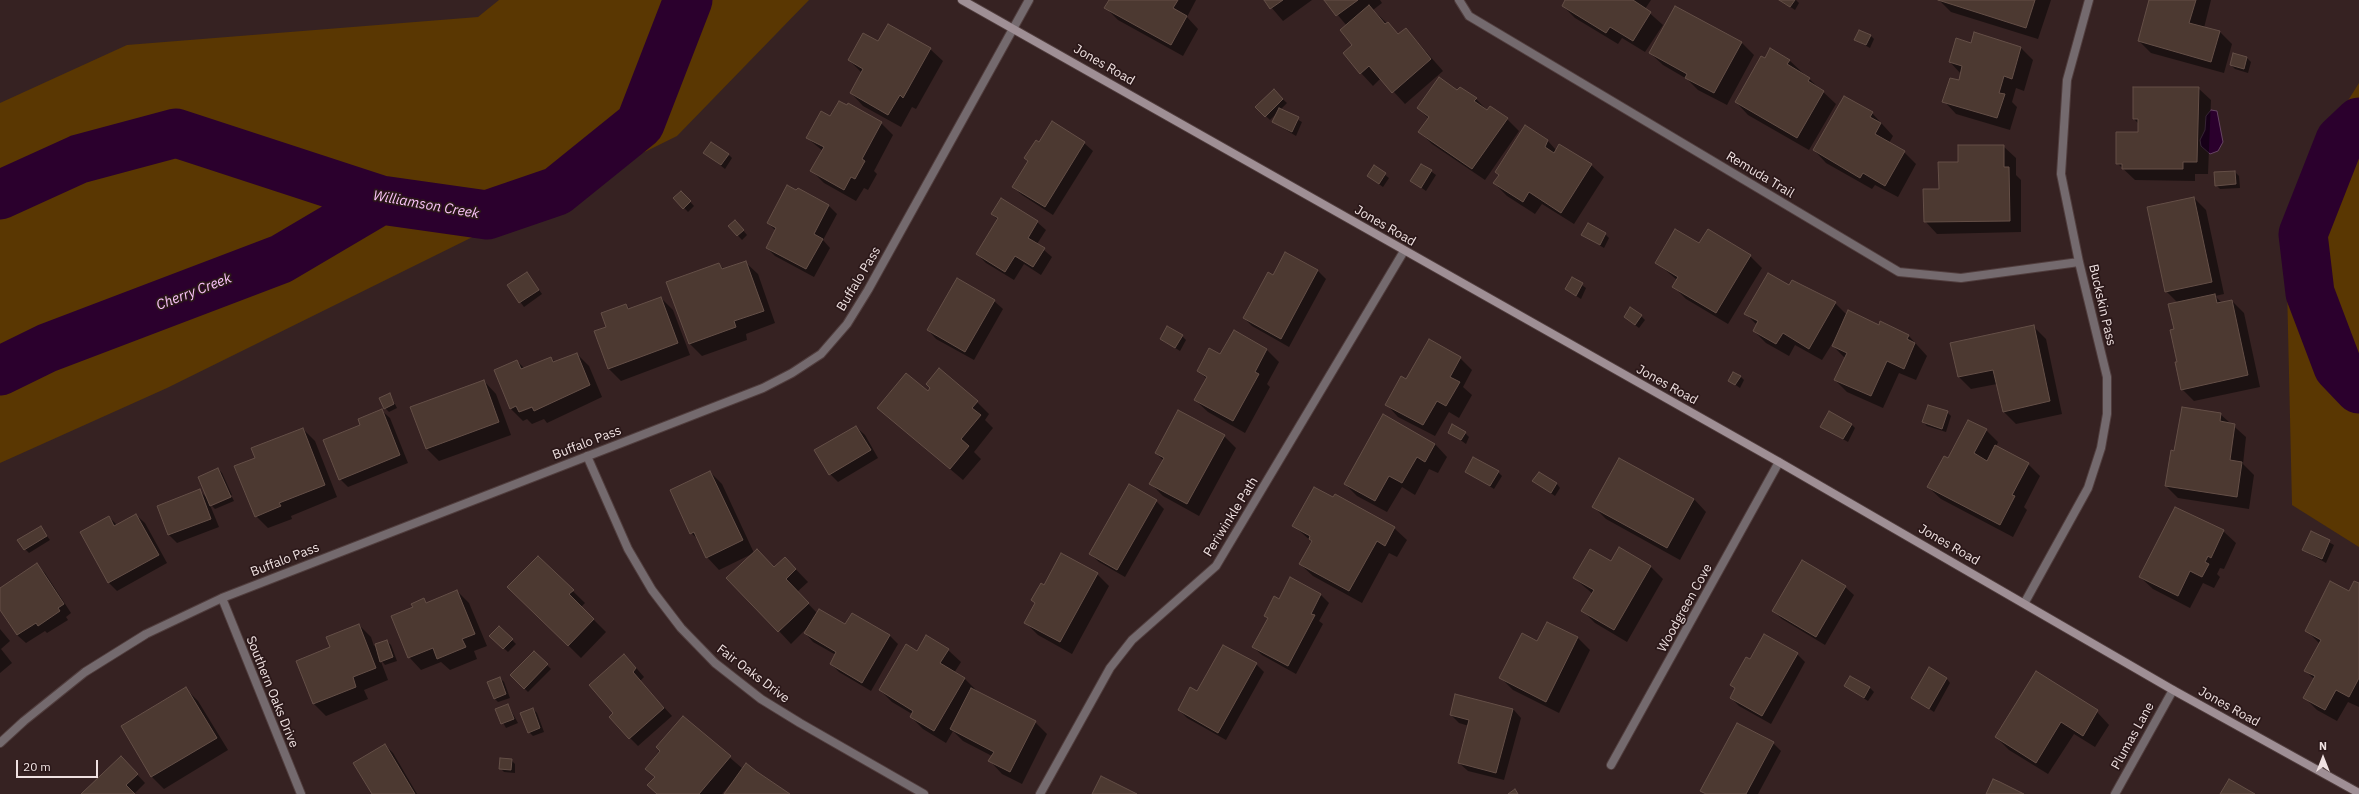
<!DOCTYPE html>
<style>
body{margin:0}
#map{position:relative;width:2359px;height:794px;overflow:hidden;background:#362222;font-family:"IBM Plex Sans",sans-serif}
canvas{display:block}
.north{position:absolute;left:2303px;top:738px;width:40px;height:40px;-webkit-text-stroke:3px #2b1819;paint-order:stroke;rotate:0deg;font-size:11px;font-weight:700;line-height:16px;text-align:center;color:#efe1e1}
.north::after{content:'';display:block;margin:auto;width:14px;height:18px;background:#efe1e1;clip-path:polygon(50% 0,100% 100%,50% 72%,0 100%)}
.scale{position:absolute;left:16px;top:760px;width:82px;height:18px;box-sizing:border-box;border:2px solid #efe1e1;border-top:0;padding-left:5px;font-size:12px;line-height:14px;white-space:nowrap;color:#efe1e1;-webkit-text-stroke:3px #2b1819;paint-order:stroke}
</style>
<div id="map">
<canvas width="2359" height="794"></canvas>
<div class="north">N</div>
<div class="scale">20 m</div>
</div>
<script>
const c = document.querySelector('canvas').getContext('2d');
c.lineJoin = 'round';
function fillPath(path, color) {
  c.fillStyle = color;
  c.fill(path, 'evenodd');
}
function poly(rows) {
  const path = new Path2D();
  for (const r of rows) {
    path.moveTo(r[0], r[1]);
    for (let i = 2; i < r.length; i += 2) path.lineTo(r[i], r[i + 1]);
  }
  return path;
}
function trace(path, color, width, dash) {
  c.strokeStyle = color;
  c.lineWidth = width;
  c.lineCap = dash ? 'butt' : 'round';
  c.setLineDash(dash || []);
  c.stroke(path);
}
function label(font, color, halo, rows, align = 'center') {
  c.font = font + ' "IBM Plex Sans",sans-serif';
  c.lineWidth = 3.5;
  c.setLineDash([]);
  c.textBaseline = 'middle';
  c.strokeStyle = halo;
  c.fillStyle = color;
  for (const [text, x, y, turn = 0] of rows) {
    c.save();
    c.translate(x, y);
    c.rotate((+turn || 0) * Math.PI / 180);
    c.textAlign = isNaN(turn) ? turn : align;
    if (halo) c.strokeText(text, 0, 0);
    c.fillText(text, 0, 0);
    c.restore();
  }
}
fillPath(poly([
 [499,0,809,0,677,136,167,388,0,463,0,103,127,45,478,17],
 [2359,83,2359,547,2292,505,2286,242,2306,168]
]), '#5a3702');
const water = poly([
 [2211,110,2217,111,2223,142,2218,151,2210,154,2201,146,2200,140,2205,130,2206,116,2211,110]
]);
fillPath(water, '#2b002d');
trace(water, '#664463', 1);
fillPath(poly([
 [1110,0,1196,0,1187,17,1198,29,1183,56,1118,20,1106,8],
 [1265,0,1312,0,1283,21],
 [1325,0,1380,0,1382,3,1373,10,1399,35,1406,29,1443,71,1405,104,1381,78,1373,86,1361,73,1347,26],
 [1567,0,1651,0,1645,9,1663,25,1645,52,1622,38,1618,44,1575,18,1563,6],
 [1780,0,1796,0,1799,3,1795,10],
 [1939,0,2051,0,2038,39,1951,12],
 [2150,0,2211,0,2204,28,2220,32,2232,44,2224,73,2151,53,2139,41],
 [1975,34,2021,48,2033,60,2024,91,2016,88,2012,102,2017,107,2010,130,1956,114,1944,101,1959,82,1961,74,1950,62,1971,44],
 [1870,35,1874,39,1870,48,1856,40],
 [879,43,930,49,943,61,916,109,912,107,901,127,863,106,851,93,862,73,849,60],
 [1742,43,1754,55,1727,105,1698,90,1687,79,1663,65,1650,53],
 [2247,58,2251,62,2248,73,2235,69,2231,65],
 [1765,59,1789,60,1836,104,1809,150,1748,115,1736,102],
 [2198,88,2211,100,2208,174,2195,174,2195,181,2135,180,2117,163,2139,133,2139,124,2134,119],
 [1274,91,1287,103,1280,110,1302,122,1296,136,1273,122,1278,112,1270,120,1257,107],
 [1458,92,1476,99,1488,111,1507,119,1519,131,1485,180,1432,144,1420,132,1429,119,1418,108],
 [1872,113,1893,136,1889,143,1904,152,1916,164,1898,197,1875,185,1872,189,1826,163,1814,150],
 [830,117,881,123,893,135,874,171,877,174,868,190,864,188,856,201,824,183,812,171,823,151,807,138],
 [1525,126,1548,141,1556,150,1559,145,1591,165,1604,177,1574,224,1542,204,1535,214,1507,196,1494,183,1499,175,1496,172],
 [1040,143,1084,143,1093,151,1053,215,1022,195,1013,187],
 [2003,146,2016,158,2016,175,2021,180,2021,232,1937,234,1925,221,1940,190,1959,163],
 [705,153,728,154,732,158,725,169],
 [1422,165,1436,175,1426,191,1412,181],
 [1375,167,1389,178,1383,187,1373,180],
 [2235,172,2239,176,2240,188,2220,189,2216,185],
 [798,189,829,206,837,214,823,240,830,248,814,277,775,256,767,248,776,231,768,223],
 [681,192,694,206,688,212,675,198],
 [2194,198,2206,210,2224,294,2215,296,2222,303,2232,301,2244,313,2260,387,2194,401,2182,389,2171,331,2175,330,2178,303,2166,291],
 [992,214,1037,222,1046,230,1037,244,1052,257,1041,275,1024,264,1014,280,986,263,977,254,998,220],
 [735,221,747,235,742,240,729,226],
 [1605,234,1609,238,1604,248,1583,235],
 [1699,244,1750,256,1762,268,1728,324,1686,299,1673,286,1677,280,1656,262],
 [1286,254,1318,271,1326,279,1289,347,1252,326,1244,318,1273,276],
 [745,262,758,274,775,323,746,334,747,340,702,356,690,344,668,282,719,264,724,269],
 [527,273,542,294,524,307,508,285],
 [1572,278,1586,288,1581,299,1566,289],
 [957,280,994,301,1003,309,974,360,936,339,928,330],
 [1789,286,1835,303,1847,315,1908,335,1927,356,1916,380,1899,373,1883,408,1847,392,1835,380,1845,358,1833,346,1837,336,1822,360,1795,345,1789,356,1766,343,1754,331,1757,325,1746,314],
 [661,298,673,310,690,355,621,381,609,369,595,332,608,327,626,305,630,309],
 [1641,316,1645,320,1639,328,1625,317],
 [2034,327,2046,339,2062,414,2016,424,2003,411,1997,384,1971,389,1959,377,1951,344],
 [1234,332,1267,350,1279,362,1267,384,1270,387,1245,433,1208,412,1195,400,1207,379,1198,371,1220,356],
 [1182,336,1186,340,1180,351,1161,339],
 [577,354,589,366,602,397,547,423,544,419,532,424,527,419,523,421,511,409,517,361,525,369,551,358,555,362],
 [536,404,537,406,521,412,519,411],
 [1460,358,1472,370,1463,387,1472,395,1459,418,1449,412,1435,436,1398,417,1386,404,1407,380],
 [1740,376,1744,380,1740,388,1730,381],
 [484,381,496,394,511,435,439,461,427,449,412,408],
 [928,392,977,402,989,414,985,420,993,428,974,452,981,459,963,480,878,408],
 [390,394,397,408,389,412,385,408],
 [381,410,390,418,408,463,348,487,340,479,361,425],
 [1947,412,1951,416,1946,432,1927,426,1923,422],
 [2220,414,2246,437,2243,464,2254,475,2249,509,2178,498,2166,486,2175,452],
 [1851,424,1855,428,1848,442,1822,427],
 [856,427,865,435,878,458,838,482,830,474],
 [303,429,315,441,337,497,291,516,292,519,268,528,256,516],
 [1986,430,1998,442,1996,447,2028,464,2040,476,2024,507,2027,510,2013,537,1941,499,1928,487,1948,459],
 [1449,432,1465,433,1469,437,1466,444],
 [1224,436,1236,448,1199,516,1163,496,1151,484,1163,460,1156,453],
 [1435,444,1447,457,1438,473,1429,469,1415,495,1402,487,1387,512,1357,496,1345,484],
 [218,469,222,473,232,495,210,505,219,527,177,543,169,535,158,506,199,490,208,499],
 [1466,471,1498,472,1502,476,1494,489],
 [710,472,722,484,754,553,719,570,707,557,700,541,691,533],
 [1534,481,1557,484,1560,488,1555,496],
 [232,497,234,501,215,509,212,506],
 [1694,499,1706,512,1680,560,1606,519,1594,507],
 [1156,501,1164,509,1125,577,1099,562,1090,554],
 [2175,509,2223,531,2236,543,2224,569,2220,568,2217,574,2220,577,2214,588,2203,583,2190,608,2153,589,2140,577],
 [136,515,145,523,167,563,117,591,109,583,81,533,109,517,117,525],
 [1294,526,1394,528,1407,540,1397,557,1389,553,1362,603,1313,576,1300,564,1312,542],
 [40,527,50,540,29,553,25,549],
 [2312,533,2334,545,2326,563,2303,550],
 [538,557,585,603,581,607,606,632,581,658,509,587],
 [785,558,808,582,797,592,817,613,845,625,852,614,890,636,898,644,871,691,839,672,831,664,836,655,813,642,805,633,808,627,791,644,779,631,775,568],
 [1611,562,1650,566,1663,579,1627,642,1595,623,1583,611,1593,594,1574,578],
 [37,565,45,573,71,613,66,617,68,620,47,633,45,631,26,643,17,635,0,608,0,589],
 [1097,574,1109,586,1072,654,1038,635,1025,622,1044,586],
 [1290,579,1321,595,1329,603,1319,621,1323,624,1296,674,1262,655,1253,647,1268,619,1265,616,1279,600],
 [2359,584,2359,707,2348,702,2337,721,2317,710,2305,698,2315,680,2305,670,2320,644,2307,631],
 [1845,587,1854,595,1825,645,1782,619,1773,611],
 [457,591,469,603,487,646,474,651,477,659,450,670,441,662,421,670,409,657,414,608,424,599,427,603],
 [1547,623,1578,638,1590,650,1559,713,1513,690,1501,678,1538,642],
 [359,625,371,637,374,646,387,641,391,645,397,661,385,665,380,659,388,680,364,690,368,699,326,716,314,704,297,662,331,648],
 [499,627,516,644,508,652,491,636],
 [0,629,10,641,1,649,12,663,0,673],
 [948,650,961,662,954,673,965,679,977,691,1035,722,1047,734,1022,784,1002,774,990,761,992,756,963,741,953,731,946,743,923,729,911,717,912,714,892,702,880,690,917,652],
 [534,652,551,669,528,692,511,675],
 [1797,654,1805,662,1771,724,1739,706,1731,698,1736,689,1732,685,1751,660],
 [632,663,644,677,640,681,672,716,638,746,630,738,615,713],
 [1256,664,1264,672,1226,740,1187,718,1179,710],
 [2036,673,2097,712,2109,725,2095,747,2074,734,2048,774,2009,750,1996,737],
 [500,678,504,682,510,698,498,702,494,698],
 [1947,679,1950,683,1934,712,1913,698],
 [1845,686,1870,688,1874,692,1868,701],
 [186,689,198,701,228,750,164,789,152,777,122,727],
 [508,705,518,723,506,728,496,710],
 [533,709,537,713,544,732,533,736,529,732],
 [1513,709,1521,718,1504,780,1468,771,1459,763,1469,726,1459,723,1451,715],
 [683,717,743,769,788,794,726,794,732,782,722,794,657,794,655,777,646,769],
 [1773,743,1781,751,1758,794,1705,794,1702,791],
 [385,745,393,753,417,794,373,794],
 [121,757,145,783,134,794,83,794],
 [511,760,515,764,515,773,504,772,500,768]
]), '#0007');
trace(poly([
 [2359,122,2340,140,2303,234,2310,293,2338,367,2359,389],
 [0,195,79,159,176,133,381,200,487,215,557,191,640,124,688,0],
 [0,371,47,348,281,259,381,200]
]), '#2b002d', 49);
const building = poly([
 [1109,0,1178,0,1173,8,1187,16,1171,45,1104,8,1109,0],
 [1264,0,1283,0,1270,9,1264,0],
 [1324,0,1358,0,1336,16,1324,0],
 [1565,0,1633,0,1651,12,1633,41,1610,27,1606,33,1562,6,1565,0],
 [1779,0,1795,0,1790,7,1779,0],
 [1938,0,2035,0,2026,28,1938,0],
 [2149,0,2196,0,2189,23,2220,31,2211,62,2138,41,2149,0],
 [1369,5,1385,24,1388,22,1398,34,1406,28,1431,59,1392,93,1369,66,1360,74,1343,53,1352,45,1340,30,1369,5],
 [1675,6,1742,42,1714,93,1685,78,1687,74,1649,53,1675,6],
 [888,24,931,48,903,98,900,95,888,115,850,93,863,69,848,60,863,33,878,41,888,24],
 [1859,30,1871,35,1866,45,1854,40,1859,30],
 [1974,32,2021,47,2012,79,2004,76,1999,93,2005,94,1997,118,1942,102,1950,78,1959,80,1962,66,1949,62,1956,38,1971,43,1974,32],
 [1770,48,1790,60,1787,64,1810,78,1808,81,1824,91,1797,138,1735,102,1761,56,1765,58,1770,48],
 [2233,53,2247,57,2244,69,2230,65,2233,53],
 [1439,77,1457,90,1460,87,1477,98,1474,101,1487,110,1490,106,1508,118,1472,169,1418,132,1429,117,1417,108,1439,77],
 [2133,87,2199,87,2197,162,2183,162,2183,169,2122,169,2122,164,2116,164,2116,132,2138,132,2138,119,2133,119,2133,87],
 [1274,89,1283,99,1265,117,1255,107,1274,89],
 [1844,96,1873,112,1870,117,1881,123,1875,134,1905,151,1885,186,1863,173,1860,178,1813,150,1844,96],
 [839,101,847,105,848,103,882,122,862,159,865,161,855,179,851,177,844,190,810,171,824,147,806,138,821,111,830,116,839,101],
 [1279,108,1299,117,1292,132,1272,122,1279,108],
 [1052,121,1085,142,1045,207,1012,187,1028,161,1024,158,1036,140,1039,142,1052,121],
 [1525,125,1548,140,1545,147,1554,153,1559,144,1592,164,1561,213,1529,192,1523,202,1493,183,1499,175,1495,172,1525,125],
 [711,142,729,154,721,165,703,153,711,142],
 [1958,145,2004,145,2004,167,2009,167,2010,221,1924,222,1923,189,1939,189,1938,162,1958,162,1958,145],
 [1421,164,1432,170,1421,188,1410,181,1421,164],
 [1374,165,1386,173,1379,184,1367,176,1374,165],
 [2235,171,2236,184,2215,186,2214,172,2235,171],
 [787,185,796,190,798,188,829,205,814,234,823,239,806,269,766,248,776,228,767,223,787,185],
 [681,191,691,201,683,209,673,198,681,191],
 [2194,197,2212,282,2165,292,2147,207,2194,197],
 [1001,198,1038,221,1028,238,1045,248,1033,267,1015,256,1005,272,976,254,998,218,991,214,1001,198],
 [735,220,744,230,737,236,728,226,735,220],
 [1588,223,1606,233,1600,245,1581,235,1588,223],
 [1675,229,1699,243,1708,229,1751,255,1716,313,1672,287,1678,277,1655,263,1675,229],
 [1285,252,1318,270,1281,339,1243,318,1268,272,1273,275,1285,252],
 [746,261,764,311,734,321,736,327,689,344,666,282,719,263,722,269,746,261],
 [527,272,539,290,519,303,507,285,527,272],
 [1768,273,1789,285,1792,280,1836,302,1809,349,1783,333,1776,344,1753,331,1758,321,1744,314,1768,273],
 [1572,277,1583,283,1576,296,1565,289,1572,277],
 [957,278,995,300,965,352,927,330,957,278],
 [2215,294,2217,303,2232,300,2248,375,2181,390,2175,362,2177,362,2170,330,2174,329,2168,304,2215,294],
 [661,297,678,343,608,369,594,331,606,327,601,313,626,304,628,309,661,297],
 [1630,307,1642,315,1635,325,1624,317,1630,307],
 [1848,310,1879,325,1880,321,1909,335,1907,339,1915,343,1904,369,1887,361,1871,396,1834,380,1847,353,1832,346,1848,310],
 [2034,325,2050,401,2003,412,1993,370,1958,377,1950,343,2034,325],
 [1167,326,1183,335,1175,348,1160,339,1167,326],
 [1234,330,1267,349,1255,372,1259,374,1233,421,1194,400,1207,377,1197,371,1209,348,1220,354,1234,330],
 [1429,339,1461,357,1450,377,1460,382,1446,406,1437,401,1423,425,1385,405,1401,376,1406,379,1429,339],
 [577,353,590,385,534,411,532,407,519,412,516,406,510,409,494,370,517,360,521,369,551,357,553,362,577,353],
 [939,368,978,401,972,408,981,415,961,439,969,446,950,469,877,408,906,373,928,391,930,388,926,384,939,368],
 [1733,372,1741,376,1735,385,1728,381,1733,372],
 [484,380,499,422,426,449,410,407,484,380],
 [390,393,394,404,384,409,379,398,390,393],
 [1928,405,1948,411,1942,429,1922,422,1928,405],
 [2182,407,2221,413,2220,421,2235,424,2230,460,2242,462,2237,497,2165,486,2171,450,2174,451,2182,407],
 [382,409,400,455,339,480,323,440,360,425,358,419,382,409],
 [1178,410,1225,435,1187,504,1149,484,1164,458,1155,453,1178,410],
 [1829,411,1852,424,1843,439,1820,427,1829,411],
 [1383,414,1435,444,1425,462,1417,457,1402,483,1389,476,1375,501,1344,484,1383,414],
 [1968,420,1987,429,1974,453,1987,461,1995,445,2029,463,2012,495,2015,496,2000,525,1927,487,1944,456,1948,458,1968,420],
 [1452,424,1466,432,1461,440,1448,433,1452,424],
 [856,426,871,450,829,475,814,450,856,426],
 [303,428,325,485,279,503,281,506,255,517,234,466,255,458,251,448,303,428],
 [1473,457,1499,471,1490,486,1465,472,1473,457],
 [1619,458,1694,499,1667,548,1592,507,1619,458],
 [218,468,231,497,210,506,198,477,218,468],
 [710,471,743,540,706,558,694,532,690,534,670,490,710,471],
 [1539,472,1557,483,1551,493,1532,481,1539,472],
 [1129,484,1157,500,1117,570,1089,554,1129,484],
 [1314,487,1333,497,1335,494,1395,527,1385,546,1377,541,1349,591,1299,564,1312,541,1309,539,1310,536,1292,526,1314,487],
 [200,489,211,519,168,535,157,506,200,489],
 [2175,507,2224,530,2211,558,2208,556,2205,562,2209,564,2202,577,2190,571,2178,596,2139,577,2175,507],
 [136,514,159,555,108,583,80,532,109,516,114,526,136,514],
 [41,526,47,536,24,550,17,540,41,526],
 [2311,531,2330,540,2322,559,2302,550,2311,531],
 [1619,547,1651,566,1614,630,1581,611,1594,590,1573,578,1590,549,1611,561,1619,547],
 [757,549,774,567,785,557,796,569,786,579,809,603,778,632,726,578,757,549],
 [1061,553,1098,573,1060,642,1024,623,1035,603,1031,600,1041,583,1044,585,1061,553],
 [538,556,574,590,569,594,594,619,568,646,507,587,538,556],
 [1802,560,1846,586,1816,637,1772,611,1802,560],
 [37,563,64,604,58,608,60,611,38,626,36,623,17,635,0,610,0,588,37,563],
 [1290,577,1321,594,1311,614,1315,615,1288,666,1252,647,1268,618,1264,616,1274,596,1279,599,1290,577],
 [2330,581,2349,591,2354,581,2359,583,2359,678,2349,697,2336,690,2325,710,2303,698,2315,676,2304,671,2321,640,2305,631,2330,581],
 [457,590,475,634,462,639,466,647,437,659,433,648,408,658,391,616,413,607,411,604,424,598,426,603,457,590],
 [819,609,845,624,852,613,890,635,862,683,830,664,836,652,804,633,819,609],
 [1547,622,1578,637,1546,702,1499,678,1522,633,1537,641,1547,622],
 [359,624,376,668,353,677,356,687,313,704,296,661,330,647,326,637,359,624],
 [499,626,513,639,503,649,489,636,499,626],
 [1764,634,1798,653,1762,716,1730,698,1735,688,1730,685,1746,657,1750,659,1764,634],
 [926,635,949,649,940,663,965,678,934,731,910,717,913,711,879,690,906,644,917,651,926,635],
 [387,640,393,657,380,662,375,644,387,640],
 [1223,645,1257,663,1218,733,1178,710,1190,687,1197,691,1223,645],
 [534,651,548,664,524,689,510,675,534,651],
 [624,654,636,668,633,672,664,708,629,739,609,717,613,713,589,685,624,654],
 [1929,667,1947,678,1929,709,1911,698,1929,667],
 [2036,671,2098,710,2083,736,2061,722,2036,763,1995,737,2036,671],
 [1850,676,1870,687,1864,698,1844,686,1850,676],
 [500,677,506,694,494,699,487,682,500,677],
 [186,687,217,738,151,777,121,726,186,687],
 [971,688,1036,721,1010,772,988,761,994,752,950,729,971,688],
 [1455,694,1513,709,1496,773,1458,763,1469,720,1450,715,1455,694],
 [508,704,514,719,501,724,495,709,508,704],
 [533,708,540,728,528,733,520,713,533,708],
 [683,716,731,756,699,794,657,794,647,785,655,777,645,769,660,751,656,747,683,716],
 [1737,723,1774,742,1746,794,1706,794,1700,791,1737,723],
 [385,744,415,794,372,794,353,763,385,744],
 [121,756,138,774,126,785,135,794,81,794,121,756],
 [500,758,512,759,511,770,499,769,500,758],
 [746,763,756,771,790,794,724,794,746,763],
 [1101,776,1137,794,1092,794,1101,776],
 [1993,779,2000,782,2024,794,1986,794,1993,779],
 [2229,779,2255,794,2220,794,2229,779],
 [1515,789,1518,794,1508,794,1515,789]
]);
fillPath(building, '#4c3931');
trace(building, '#644f47', 1);
const street = poly([
 [1459,0,1469,16,1899,272,1961,278,2079,262],
 [587,456,628,549,652,590,681,628,715,663,761,699,800,723,924,794],
 [222,598,301,794],
 [2025,602,2088,488,2101,448,2107,414,2107,377,2079,262,2061,174,2067,80,2089,0],
 [0,743,24,721,85,672,146,634,222,598,763,388,792,373,821,354,847,324,868,290,1029,0],
 [1611,765,1779,462],
 [1040,794,1110,668,1132,640,1216,566,1404,251],
 [2115,794,2173,690]
]);
const secondary = poly([
 [962,0,1779,462,2173,690,2359,793]
]);
trace(street, '#503d3d', 10);
trace(secondary, '#503d3d', 10);
trace(street, '#746a6e', 8);
trace(secondary, '#9f8f95', 8);
label('13px', '#efe1e1', '#2b1819', [
 ["Jones Road",1104,65,30],
 ["Remuda Trail",1760,175,31],
 ["Jones Road",1385,226,30],
 ["Buffalo Pass",859,279,-59],
 ["Buckskin Pass",2102,305,77],
 ["Jones Road",1667,385,29],
 ["Buffalo Pass",587,443,-21],
 ["Periwinkle Path",1231,517,-58],
 ["Jones Road",1949,545,30],
 ["Buffalo Pass",285,560,-21],
 ["Woodgreen Cove",1685,608,-61],
 ["Fair Oaks Drive",753,674,37],
 ["Southern Oaks Drive",272,692,68],
 ["Jones Road",2229,707,29],
 ["Plumas Lane",2133,736,-61]
]);
label('italic 14px', '#fbc4f9', '#2b1819', [
 ["Williamson Creek",426,205,10],
 ["Cherry Creek",194,292,-21]
]);
</script>
